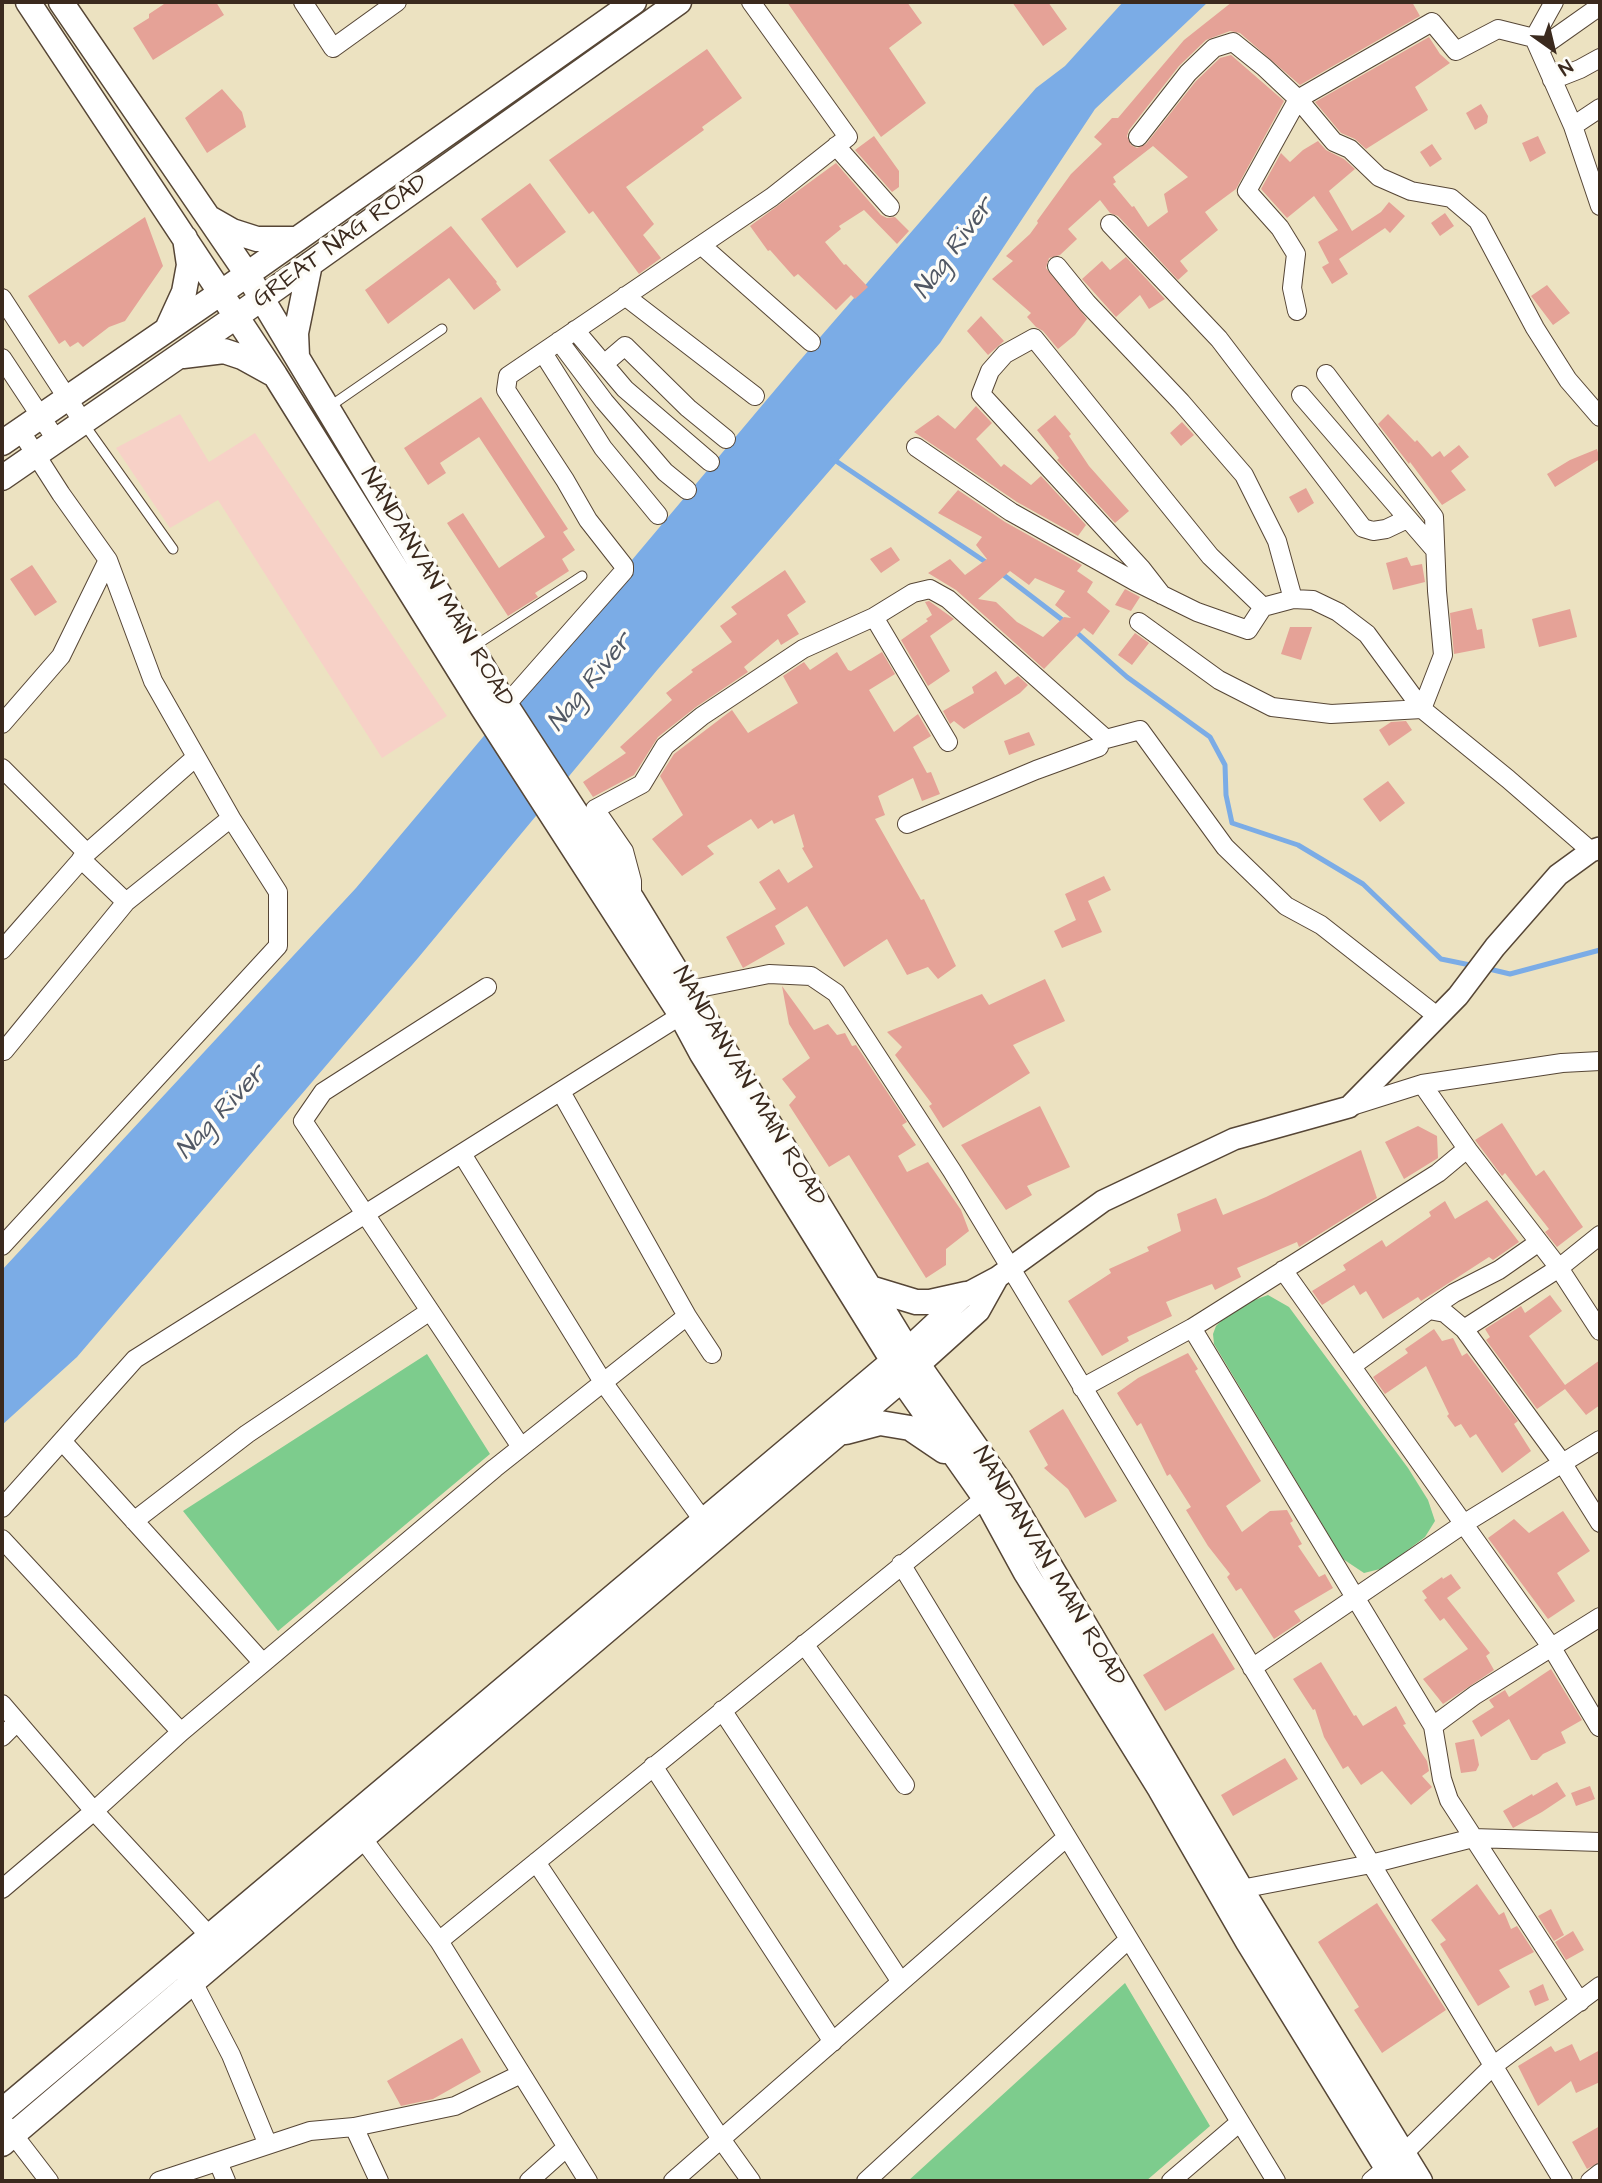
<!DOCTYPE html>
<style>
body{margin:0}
#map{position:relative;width:1602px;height:2183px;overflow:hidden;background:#ece2c1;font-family:"Architects Daughter",sans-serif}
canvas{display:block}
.frame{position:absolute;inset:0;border:4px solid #3b2a1e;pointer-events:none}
.north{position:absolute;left:1518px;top:14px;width:70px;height:70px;-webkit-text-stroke:5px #fdfcf7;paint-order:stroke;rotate:146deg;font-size:19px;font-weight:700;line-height:28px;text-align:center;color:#3b2a1e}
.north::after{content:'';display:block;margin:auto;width:24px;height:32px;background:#3b2a1e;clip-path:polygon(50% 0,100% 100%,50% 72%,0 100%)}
</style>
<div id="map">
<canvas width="1602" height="2183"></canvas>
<div class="frame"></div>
<div class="north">N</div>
</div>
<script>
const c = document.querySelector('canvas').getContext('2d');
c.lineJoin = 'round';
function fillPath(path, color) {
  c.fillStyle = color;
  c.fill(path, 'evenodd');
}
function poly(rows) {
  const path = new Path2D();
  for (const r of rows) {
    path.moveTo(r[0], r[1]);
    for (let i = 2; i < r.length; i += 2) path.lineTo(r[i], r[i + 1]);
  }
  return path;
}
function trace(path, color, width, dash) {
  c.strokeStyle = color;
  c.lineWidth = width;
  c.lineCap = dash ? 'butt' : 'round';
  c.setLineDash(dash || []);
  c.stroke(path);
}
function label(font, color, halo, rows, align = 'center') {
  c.font = font + ' "Architects Daughter",sans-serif';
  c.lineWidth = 7;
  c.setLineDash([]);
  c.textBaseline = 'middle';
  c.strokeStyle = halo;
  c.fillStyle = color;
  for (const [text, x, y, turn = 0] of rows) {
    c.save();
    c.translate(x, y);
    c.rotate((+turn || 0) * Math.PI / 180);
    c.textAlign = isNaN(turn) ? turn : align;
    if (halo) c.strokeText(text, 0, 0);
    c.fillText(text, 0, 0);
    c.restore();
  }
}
fillPath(poly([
 [180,414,209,462,255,433,447,716,382,758,218,500,170,528,116,448]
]), '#f7d1c7');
fillPath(poly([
 [1268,1295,1289,1307,1408,1468,1428,1500,1435,1521,1425,1537,1384,1568,1364,1573,1343,1559,1214,1344,1213,1334,1216,1326,1235,1307],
 [427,1354,490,1454,278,1631,183,1511],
 [1125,1983,1210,2126,1146,2181,908,2181]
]), '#7dcc8d');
fillPath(poly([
 [1123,2,1208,2,1095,109,940,343,658,669,418,958,77,1357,2,1425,2,1270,356,888,796,365,1036,88,1065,66]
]), '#7bace6');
trace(poly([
 [833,459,990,565],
 [1001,573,1065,622],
 [1075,631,1127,677,1210,737,1225,765,1226,795,1232,823,1298,845,1363,884,1441,959,1475,966],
 [1485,968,1510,974,1600,950]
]), '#7bace6', 5);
fillPath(poly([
 [167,2,216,2,224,15,153,60,133,28,149,18,149,14],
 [787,2,907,2,922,23,889,48,926,103,881,137],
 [1012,2,1048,2,1067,29,1043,46],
 [1232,2,1412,2,1420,16,1300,85,1240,33,1230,31,1206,40,1179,66,1129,130,1127,136,1131,145,1137,148,1146,144,1196,81,1220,58,1231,55,1284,101,1236,189,1205,212,1218,230,1180,261,1188,271,1178,280,1118,216,1110,213,1100,200,1068,229,1077,239,1060,255,1049,258,1046,268,1087,319,1075,335,1058,349,1043,331,1036,327,1027,317,1031,313,992,279,1013,261,1006,256,1030,234,1038,223,1037,221,1071,174,1102,144,1094,137,1112,118,1118,118,1184,40],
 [1153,146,1188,177,1164,194,1168,212,1148,227,1134,206,1132,207,1113,184,1116,182,1113,177],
 [1429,37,1440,54,1450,63,1415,87,1428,110,1366,149,1355,139,1341,133,1315,102],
 [707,49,742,98,702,127,704,130,626,187,654,224,643,235,661,258,639,274,593,211,589,214,549,160],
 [222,89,242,112,246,127,207,153,185,118],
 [1481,104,1488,116,1487,123,1475,130,1466,113],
 [874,136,899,171,899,187,892,192,855,150],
 [1538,136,1546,153,1530,162,1522,143],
 [1318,141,1326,150,1344,159,1355,169,1329,191,1352,231,1381,212,1389,202,1405,216,1390,233,1385,228,1339,259,1348,274,1332,284,1322,267,1329,263,1318,242,1338,230,1314,196,1287,218,1261,189,1281,153,1290,162,1303,150],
 [1432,144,1442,159,1430,167,1420,152],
 [836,163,881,215,887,218,895,217,909,231,897,244,864,210,839,226,841,229,825,242,844,265,846,264,868,287,855,299,851,295,836,310,798,274,794,277,770,250,768,251,750,226],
 [530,183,566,232,517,268,481,219],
 [1445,213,1454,226,1440,236,1431,223],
 [145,217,163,266,125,321,109,327,83,347,78,342,70,347,65,340,59,344,28,296],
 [451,226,497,282,496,283,501,290,474,310,449,278,388,324,365,290],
 [1126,257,1165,299,1149,309,1140,295,1116,317,1082,279,1102,261,1110,270],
 [1547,285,1570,313,1553,325,1531,296],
 [981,316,1004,341,988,355,967,331],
 [481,397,568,529,563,532,575,550,562,559,569,571,535,593,538,597,508,616,447,523,463,513,499,568,545,537,479,437,440,463,446,473,428,485,404,448],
 [976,406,992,423,976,439,1001,467,1004,464,1031,485,1041,476,1086,525,1078,536,1017,502,914,432,938,415,955,429],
 [1388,414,1415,442,1417,440,1432,457,1440,451,1444,457,1459,445,1469,457,1451,471,1466,490,1442,505,1410,462,1409,464,1378,424],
 [1055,415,1071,434,1069,436,1089,466,1129,511,1115,523,1057,460,1059,458,1037,430],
 [1182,422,1194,435,1181,446,1170,433],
 [1597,449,1600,459,1555,487,1547,474,1570,460],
 [1306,488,1314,503,1298,513,1289,497],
 [958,490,1005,522,1082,565,1077,571,1093,582,1087,592,1110,611,1093,635,1084,628,1044,669,956,590,928,573,950,559,965,575,987,559,976,545,982,537,938,513],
 [1010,571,1029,585,1035,578,1065,591,1055,605,1071,618,1064,617,1043,637,1017,622,996,602,978,599],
 [891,547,900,560,881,573,870,559],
 [1407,557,1411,566,1422,564,1425,582,1393,590,1386,563],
 [32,565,57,602,35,616,10,579],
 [785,570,806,602,787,615,799,634,781,645,778,639,744,667,748,672,696,707,658,737,634,775,593,797,583,782,626,753,620,747,672,700,666,693,693,672,691,670,732,642,720,626,737,614,731,607],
 [1125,589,1140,597,1131,611,1115,605],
 [929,601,954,619,930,636,950,671,928,686,901,640,928,621,926,619,932,615,925,602],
 [1472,608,1477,630,1482,629,1485,648,1454,654,1450,613],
 [1570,609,1577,637,1539,647,1532,619],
 [1290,627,1312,627,1301,660,1281,654],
 [1135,633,1149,643,1132,665,1118,655],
 [837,652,848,670,851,671,882,652,895,674,869,690,894,732,918,714,931,736,913,747,927,773,931,772,940,794,922,801,913,778,878,796,885,815,875,819,921,900,924,899,956,966,938,979,928,967,907,975,887,939,844,967,807,906,775,926,785,944,743,968,726,937,776,909,759,882,779,869,788,883,813,867,802,848,804,847,794,814,774,824,772,820,758,829,751,819,707,846,714,854,682,876,652,839,683,815,660,776,674,754,732,710,748,733,798,703,783,676,804,662,810,670],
 [996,671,1005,685,1018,676,1028,685,1020,693,964,729,954,721,950,724,943,711,974,693,972,687],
 [1406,721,1412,730,1389,746,1379,730,1391,722],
 [1029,732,1035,745,1009,755,1004,741],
 [1388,781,1405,803,1380,822,1363,799],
 [1104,876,1111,890,1088,901,1102,932,1062,948,1054,931,1076,920,1065,894],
 [1045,979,1065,1021,1013,1045,1030,1073,943,1128,929,1106,932,1104,895,1055,902,1047,887,1032,982,994,989,1005],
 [782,986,814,1030,828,1024,837,1035,845,1033,852,1046,856,1045,907,1122,902,1125,916,1145,898,1156,907,1172,928,1162,961,1210,969,1231,946,1249,946,1265,926,1278,849,1155,829,1167,789,1105,796,1097,782,1079,810,1058,789,1024],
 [1040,1106,1070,1167,1027,1186,1032,1195,1006,1210,961,1145],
 [1502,1123,1536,1176,1544,1170,1583,1227,1557,1247,1545,1232,1549,1229,1505,1173,1502,1176,1475,1140],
 [1418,1126,1437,1136,1438,1158,1404,1179,1385,1142],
 [1361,1150,1377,1198,1299,1247,1297,1242,1237,1268,1241,1277,1215,1290,1212,1284,1166,1302,1172,1316,1127,1337,1129,1341,1102,1356,1068,1301,1111,1273,1109,1269,1149,1251,1147,1247,1181,1231,1177,1214,1216,1198,1223,1215,1266,1197],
 [1487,1200,1519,1242,1493,1260,1489,1257,1421,1301,1418,1297,1383,1319,1366,1291,1360,1295,1354,1285,1322,1305,1312,1291,1346,1270,1343,1265,1382,1240,1386,1247,1431,1216,1429,1212,1445,1201,1455,1219],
 [1550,1295,1562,1311,1529,1336,1565,1385,1600,1360,1600,1405,1586,1415,1565,1389,1537,1409,1486,1340,1490,1337,1485,1329,1521,1306,1525,1313],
 [1434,1329,1442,1341,1453,1338,1462,1356,1467,1353,1518,1421,1514,1424,1531,1451,1502,1473,1476,1434,1470,1438,1461,1424,1455,1427,1447,1416,1449,1414,1426,1366,1385,1394,1373,1377,1408,1353,1405,1349],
 [1188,1353,1198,1369,1195,1371,1261,1481,1226,1506,1242,1532,1270,1511,1287,1510,1293,1521,1290,1523,1302,1544,1298,1546,1319,1577,1325,1574,1333,1588,1294,1611,1301,1621,1274,1639,1241,1588,1236,1591,1227,1577,1230,1574,1208,1546,1186,1510,1191,1507,1170,1474,1167,1476,1141,1423,1137,1426,1117,1393,1138,1378],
 [1063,1409,1117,1501,1085,1518,1068,1489,1044,1468,1048,1465,1029,1431],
 [1563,1511,1590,1551,1557,1573,1575,1601,1548,1619,1488,1538,1514,1519,1529,1533],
 [1451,1574,1461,1588,1447,1598,1490,1653,1486,1656,1494,1670,1443,1704,1423,1679,1468,1649,1444,1618,1440,1621,1424,1600,1427,1598,1422,1591,1442,1577,1443,1579],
 [1213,1633,1235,1669,1165,1711,1143,1675],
 [1321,1662,1354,1716,1356,1715,1363,1726,1396,1706,1406,1724,1403,1725,1427,1761,1429,1771,1422,1776,1432,1787,1411,1805,1382,1771,1361,1785,1348,1766,1343,1769,1324,1737,1315,1709,1313,1710,1293,1679],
 [1551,1669,1582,1720,1561,1732,1566,1743,1543,1754,1537,1760,1531,1760,1509,1719,1481,1737,1472,1721,1494,1707,1489,1700,1505,1690,1509,1697],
 [1474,1739,1479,1765,1476,1771,1461,1773,1455,1743],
 [1285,1758,1298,1779,1233,1816,1221,1795],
 [1557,1782,1566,1796,1542,1812,1513,1828,1503,1811,1532,1794,1533,1796],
 [1590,1786,1595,1799,1576,1806,1571,1793],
 [1477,1884,1499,1915,1504,1912,1511,1929,1517,1926,1534,1952,1499,1970,1510,1987,1478,2006,1440,1944,1446,1940,1431,1920],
 [1377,1903,1446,2010,1382,2053,1354,2010,1359,2007,1318,1942],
 [1551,1909,1564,1935,1554,1941,1538,1916],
 [1573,1931,1584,1950,1566,1960,1555,1942],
 [1543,1984,1549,2000,1535,2006,1529,1991],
 [462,2038,481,2072,433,2099,401,2106,387,2081],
 [1572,2044,1580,2061,1600,2050,1600,2082,1576,2093,1571,2081,1538,2106,1518,2066,1551,2046,1555,2052],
 [1600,2126,1600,2162,1587,2169,1572,2142]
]), '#e5a297');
const service = poly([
 [329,407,442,329],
 [84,424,173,549],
 [473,647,582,576]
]);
const minor = poly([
 [303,2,333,48,397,2],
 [1554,2,1534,38,1573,126,1600,206],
 [1539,49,1600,6],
 [1552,80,1580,69,1600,58],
 [1573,126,1600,108],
 [1138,137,1188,73,1214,48,1233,42,1264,67,1298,99,1432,22,1456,51,1498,29,1534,38],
 [836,146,890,207],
 [1110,224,1219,339,1363,528,1373,531,1386,529,1407,519],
 [701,245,811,342],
 [1057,266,1087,303,1181,402,1244,475,1277,541,1293,599,1313,600,1338,612,1367,634,1422,709,1508,779,1591,851],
 [625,296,755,396],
 [2,298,83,422],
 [1297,311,1292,288,1296,254,1280,228,1247,191,1298,99,1334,142,1350,149,1379,177,1411,191,1451,198,1478,221,1535,328,1568,380,1600,417],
 [575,330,625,389,710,462],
 [559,341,604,401,665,472,687,490],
 [543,353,603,448,658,515],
 [2,358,57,441],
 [604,364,625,346,688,408,726,439],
 [1301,395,1435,550],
 [916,447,1011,512,1136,582,1197,612,1248,630,1263,607],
 [108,560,153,681,231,818,126,902],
 [1162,595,1141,568,981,394,990,371,1005,354,1034,338,1210,556,1263,607,1293,599],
 [874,617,913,593,930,589,948,599,1106,739,1140,730,1225,847,1286,906,1321,925,1437,1016],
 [1139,622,1219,680,1272,707,1331,714,1422,709,1443,655,1437,591,1434,517,1326,374],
 [506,705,624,571,624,566,588,520,565,480,506,390,508,376,772,197,848,137,751,2],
 [2,724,61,656,108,560,61,494,20,430],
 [2,768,87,853,2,950],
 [907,824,1036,770,1099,747],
 [87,853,196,757],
 [632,898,632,881,624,851,595,809,642,784,665,746,702,716,803,649,874,617,948,742],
 [487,987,323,1092,303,1121,521,1447],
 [689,990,769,974,811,976,836,993,952,1171,1563,2181],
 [4,1051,126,902,81,859],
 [1422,1084,1468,1150],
 [561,1092,687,1316,712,1354],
 [1349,1107,1422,1084,1562,1063,1600,1061],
 [462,1154,603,1382,710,1530],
 [1600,1235,1559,1268,1600,1331],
 [2,1246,278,946,278,892,231,818],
 [1283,1270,1552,1648,1599,1727],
 [1429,1310,1454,1293,1499,1270,1539,1242],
 [1352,1366,1429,1310,1445,1313,1464,1329],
 [1082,1388,1192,1328],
 [62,1441,263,1663],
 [2,1508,135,1359,691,1009],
 [134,1521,247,1434,430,1311],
 [2,1539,181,1732],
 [901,1564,1276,2181],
 [804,1644,905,1785],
 [1252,1668,1465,1523,1600,1440],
 [2,1704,94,1811,217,1944],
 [722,1710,901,1982],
 [1433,1726,1475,1695,1600,1617],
 [2,1737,17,1722],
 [653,1766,833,2042],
 [357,1831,439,1941,588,2181],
 [536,1862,721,2139,751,2181],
 [2,1889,94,1811,181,1732,495,1468,687,1316],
 [1241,1889,1371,1864,1473,1838,1600,1842],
 [439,1941,985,1498],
 [186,1975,193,1982,231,2055,268,2145],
 [1580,2002,1449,1800,1442,1779,1433,1726,1192,1328,1438,1173,1462,1153,1468,1150,1559,1268,1464,1329,1563,1464,1600,1523],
 [6,2125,49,2181],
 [354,2127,379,2181],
 [218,2162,226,2181],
 [159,2181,310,2131,354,2127,455,2106,521,2074],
 [529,2181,567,2147],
 [673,2181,1067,1837],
 [866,2181,1129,1939],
 [1171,2181,1240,2122],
 [1371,2181,1403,2154,1493,2066,1600,1986],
 [1590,2181,1600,2173]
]);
const tertiary = poly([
 [907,1349,966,1294,998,1277,1103,1201,1234,1139,1349,1107,1458,996,1495,947,1558,875,1591,851,1600,848],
 [919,1365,979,1311,998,1277]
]);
const secondary = poly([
 [28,2,275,375,482,707,681,1015,702,1054,893,1361,902,1380,985,1498,1026,1573,1160,1789,1248,1942,1395,2181],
 [61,2,247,274,502,699,632,899,907,1349,1001,1483,1241,1889,1420,2181],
 [211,219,232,231,257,239,297,239],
 [168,327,184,292,189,265,185,238],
 [183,356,224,351,242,357,271,373],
 [297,356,296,333,310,264],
 [2,443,222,292,634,2],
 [2,478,237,316,679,2],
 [870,1288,916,1302,930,1302,966,1294],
 [846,1432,880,1423,910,1428,944,1451],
 [2,2111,904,1352],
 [2,2144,913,1370]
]);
trace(service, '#564636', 11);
trace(minor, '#564636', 20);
trace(tertiary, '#564636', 24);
trace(secondary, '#564636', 27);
trace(service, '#fff', 9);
trace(minor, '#fff', 18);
trace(tertiary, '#fff', 21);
trace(secondary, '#fff', 24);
label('24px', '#3b2a1e', '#fdfcf7', [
 ["GREAT NAG ROAD",341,242,-36],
 ["NANDANVAN MAIN ROAD",436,588,59],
 ["NANDANVAN MAIN ROAD",748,1087,59],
 ["NANDANVAN MAIN ROAD",1048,1567,59]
]);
label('italic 26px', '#515864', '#fdfcf7', [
 ["Nag River",955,249,-54],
 ["Nag River",591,683,-51],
 ["Nag River",222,1113,-47]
]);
</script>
